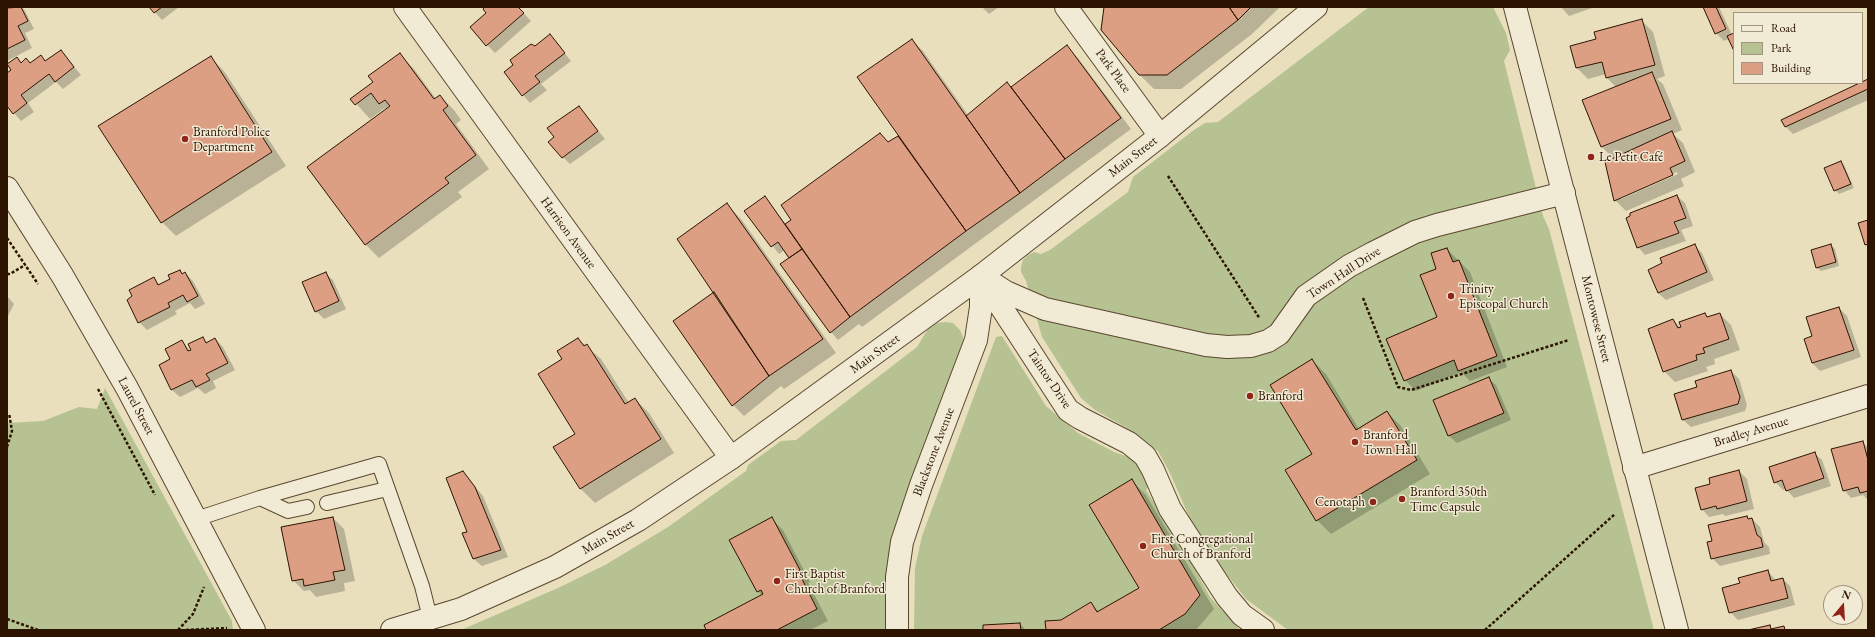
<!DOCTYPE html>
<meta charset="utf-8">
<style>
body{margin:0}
#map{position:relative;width:1875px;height:637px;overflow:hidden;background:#e9dfbd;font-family:"EB Garamond",serif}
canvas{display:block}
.frame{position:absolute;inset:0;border:8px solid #2c1401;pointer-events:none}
.legend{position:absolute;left:1733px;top:12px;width:130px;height:72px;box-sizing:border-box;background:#f1ead4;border:1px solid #a29480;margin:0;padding:5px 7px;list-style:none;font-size:12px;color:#2c1401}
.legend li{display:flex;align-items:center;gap:8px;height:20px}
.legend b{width:20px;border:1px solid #a29480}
.north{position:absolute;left:1823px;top:585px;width:40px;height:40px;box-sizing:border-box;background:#f1ead4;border:1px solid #a29480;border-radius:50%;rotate:18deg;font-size:11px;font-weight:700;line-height:16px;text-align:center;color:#2c1401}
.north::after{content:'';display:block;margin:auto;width:14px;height:18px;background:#8f2418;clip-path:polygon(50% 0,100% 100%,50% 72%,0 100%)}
</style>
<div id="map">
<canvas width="1875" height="637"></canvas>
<div class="frame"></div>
<ul class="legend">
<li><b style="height:5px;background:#f1ead4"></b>Road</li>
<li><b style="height:11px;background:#b6c292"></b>Park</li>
<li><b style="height:11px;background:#dd9f84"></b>Building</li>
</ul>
<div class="north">N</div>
</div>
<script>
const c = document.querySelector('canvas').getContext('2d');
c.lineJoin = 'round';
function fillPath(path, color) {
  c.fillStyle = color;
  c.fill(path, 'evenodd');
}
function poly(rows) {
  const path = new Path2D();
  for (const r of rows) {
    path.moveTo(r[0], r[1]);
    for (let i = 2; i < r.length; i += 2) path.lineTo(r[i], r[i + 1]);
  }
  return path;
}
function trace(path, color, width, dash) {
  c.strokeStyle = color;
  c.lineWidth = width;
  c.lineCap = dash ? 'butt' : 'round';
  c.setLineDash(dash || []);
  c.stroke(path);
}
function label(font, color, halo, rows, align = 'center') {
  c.font = font + ' "EB Garamond",serif';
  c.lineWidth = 3;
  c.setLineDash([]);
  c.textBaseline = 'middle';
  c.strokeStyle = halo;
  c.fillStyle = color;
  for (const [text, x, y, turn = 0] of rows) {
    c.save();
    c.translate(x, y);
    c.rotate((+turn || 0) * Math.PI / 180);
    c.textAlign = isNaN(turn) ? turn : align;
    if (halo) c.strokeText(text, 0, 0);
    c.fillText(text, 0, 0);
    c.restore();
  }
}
fillPath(poly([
 [1369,7,1493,7,1506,33,1510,50,1504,61,1543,216,1549,229,1654,630,1288,630,1246,599,1221,567,1190,519,1170,473,1158,451,1134,432,1095,410,1081,398,1042,337,1026,281,1021,272,1021,267,1023,260,1028,255,1034,252,1041,254,1050,250,1128,192,1133,177,1194,130,1205,123,1218,122],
 [945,322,953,323,960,330,963,337,963,345,888,630,461,630,558,588,605,565,668,527,746,471,748,465,781,441,796,440,917,347,928,329,937,323],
 [1002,336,1046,406,1078,433,1114,452,1137,460,1150,484,1146,490,1180,542,1210,597,1240,630,914,630,915,568,922,536,996,337],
 [105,388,232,621,233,630,7,630,7,423,43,421,79,407,97,409]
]), '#b6c292');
fillPath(poly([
 [10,7,22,7,25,11,34,29,25,33,32,48,7,61,7,9],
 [150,7,179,7,162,20],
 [487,7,518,7,531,21,495,53,471,28,488,13],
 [982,7,999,7,989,14],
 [1105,7,1280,7,1252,34,1181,89,1154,89,1140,75],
 [1561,7,1595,7,1569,16],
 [1704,7,1719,7,1732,35,1734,34,1734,49,1729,39,1724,41,1716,33],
 [1642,21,1653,32,1665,76,1657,79,1663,84,1682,130,1673,134,1683,143,1695,172,1681,179,1684,186,1626,211,1615,200,1614,159,1602,147,1583,101,1616,87,1607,78,1606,74,1588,79,1577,68,1598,40],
 [1677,172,1678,174,1621,199,1621,196],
 [550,35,571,61,541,84,547,90,530,103,523,95,535,47],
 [912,40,923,51,968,115,1007,83,1011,87,1066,47,1078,58,1131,129,862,327,859,324,838,340,831,332,785,250,779,254,746,211,765,197,786,224,889,143,899,136],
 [61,51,81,75,63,89,56,82,28,103,34,112,21,121,7,105,7,75,13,71,17,58,22,63,31,64,41,56,46,62],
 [400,55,414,69,436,99,440,96,454,110,461,120,456,124,489,169,458,192,462,197,379,258,365,244,387,110,385,108,370,119,352,99,374,82],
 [210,57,224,71,286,166,176,236,162,222],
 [1868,80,1868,100,1793,134,1786,127],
 [579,107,605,139,570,164,563,157],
 [1841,162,1844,165,1854,188,1839,194,1835,190],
 [1677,196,1685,203,1693,226,1681,230,1686,241,1645,255,1638,247],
 [727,205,741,219,836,353,784,389,781,386,744,416,733,405,675,321,714,293],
 [1831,245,1835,249,1839,266,1821,271,1817,268],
 [1695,246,1702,253,1714,280,1666,300,1658,293],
 [1447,249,1470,272,1507,367,1470,381,1461,372,1416,391,1405,380,1438,318,1437,270],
 [180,271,183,274,185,273,193,281,205,304,195,309,190,303,175,311,177,314,147,330,139,322,154,279,160,285,171,279],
 [325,273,333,280,346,309,324,319,316,311],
 [7,296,14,304,7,318],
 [1839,308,1847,316,1861,357,1820,371,1812,363,1805,340,1814,337],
 [1705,314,1709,318,1720,314,1731,325,1740,350,1714,359,1715,364,1706,367,1708,371,1675,382,1664,371,1673,320,1683,330],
 [202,338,208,343,215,339,223,347,235,370,213,381,216,388,205,394,198,388,180,397,172,390,160,366,172,360,182,341,190,351],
 [578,339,601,359,629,403,635,399,649,413,674,453,595,503,581,489,576,434],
 [1312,360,1326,374,1359,429,1387,412,1401,426,1430,474,1331,534,1317,520,1313,454],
 [1731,371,1739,379,1747,405,1745,411,1691,427,1683,420,1698,387],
 [1488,378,1496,385,1511,420,1457,443,1449,436,1434,401],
 [1863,442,1868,448,1868,500,1863,495,1851,498,1844,490],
 [1814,453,1822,460,1831,486,1794,498,1786,489,1783,490,1775,482],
 [1739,471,1747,479,1754,509,1725,516,1723,514,1709,517,1702,509,1711,484],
 [463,472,483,496,508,557,482,566,474,559,463,534,468,533],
 [1132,481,1146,495,1214,609,1196,630,1047,630,1091,604,1099,612,1140,588],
 [1747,517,1749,520,1752,519,1760,527,1764,542,1769,547,1770,554,1720,566,1712,558,1713,542],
 [333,518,344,529,355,581,344,583,345,591,316,597,310,590,304,591,293,580],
 [772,519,783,530,810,582,808,583,828,621,810,630,708,630,762,596,758,591],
 [1768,571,1776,581,1783,579,1790,586,1795,605,1738,620,1730,612,1741,584],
 [1020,624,1026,630,984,630]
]), '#0003');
const building = poly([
 [21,7,28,21,18,26,25,40,7,49,7,8,21,7],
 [149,7,162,7,154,13,149,7],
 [485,7,518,7,524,13,486,46,470,27,486,13,483,9,485,7],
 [1104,7,1229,7,1238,20,1167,75,1139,75,1101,30,1104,7],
 [1229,7,1251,7,1238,20,1229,7],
 [1703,7,1716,7,1726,29,1715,34,1703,7],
 [1642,19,1655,65,1606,78,1602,62,1576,68,1570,46,1596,39,1594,32,1642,19],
 [1734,33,1734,51,1727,36,1734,33],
 [550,34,565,53,535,76,540,82,522,96,504,72,513,65,510,60,531,44,535,46,550,34],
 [912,39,1020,193,966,231,857,77,912,39],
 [1067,45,1121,118,1065,159,1011,87,1067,45],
 [61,50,74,67,55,82,49,74,21,95,27,103,13,114,7,106,7,73,11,70,7,64,17,57,21,63,26,58,30,63,41,55,45,61,61,50],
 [400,53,434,99,440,95,448,106,443,110,476,155,445,178,449,183,365,245,307,167,390,106,385,100,379,104,371,93,355,105,350,99,373,82,368,76,400,53],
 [211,56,272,152,161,223,98,126,211,56],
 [1652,72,1671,119,1601,147,1582,100,1652,72],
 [1868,79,1868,89,1785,127,1781,120,1868,79],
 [1007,82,1065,159,1020,193,966,116,1007,82],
 [579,106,598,131,562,158,548,142,554,137,547,128,579,106],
 [1672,131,1685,161,1670,168,1673,175,1614,201,1605,162,1672,131],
 [880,133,888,142,898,136,966,231,850,317,785,224,791,220,781,205,880,133],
 [1841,161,1851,184,1834,191,1824,168,1841,161],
 [1677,195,1686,218,1674,222,1679,233,1637,248,1626,218,1630,216,1630,213,1677,195],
 [765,196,802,249,789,258,778,242,771,247,744,211,765,196],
 [727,203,823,339,769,376,677,239,727,203],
 [1868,220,1868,244,1865,245,1858,223,1868,220],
 [1695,244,1707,272,1658,293,1648,270,1662,263,1660,258,1695,244],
 [1831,244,1836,262,1816,268,1811,250,1831,244],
 [1447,248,1453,262,1459,260,1497,356,1458,371,1454,360,1404,381,1386,339,1437,317,1420,275,1436,269,1431,253,1447,248],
 [802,249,850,317,830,333,780,264,802,249],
 [180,270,182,274,185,272,198,296,187,302,183,295,168,303,170,307,138,323,127,300,132,296,129,290,154,277,158,285,170,279,168,275,180,270],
 [326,272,339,301,315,312,302,282,326,272],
 [714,292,769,376,732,406,673,321,714,292],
 [1839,307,1854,350,1812,363,1804,339,1812,336,1806,317,1839,307],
 [1705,313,1707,317,1720,313,1729,339,1703,348,1705,353,1696,355,1697,360,1663,372,1648,329,1673,319,1678,328,1681,327,1679,322,1705,313],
 [203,337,206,343,215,338,228,363,206,374,210,380,196,387,192,380,171,390,159,365,170,359,165,349,182,340,188,351,191,350,188,344,203,337],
 [578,338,584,346,587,344,625,404,635,398,661,439,580,489,553,447,575,434,538,374,562,359,557,351,578,338],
 [1312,359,1356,430,1387,411,1417,460,1316,521,1285,470,1312,454,1270,385,1312,359],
 [1731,370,1740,397,1738,404,1682,420,1674,394,1697,387,1695,381,1731,370],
 [1489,377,1504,413,1448,436,1433,400,1489,377],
 [1863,441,1868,460,1868,491,1860,493,1858,487,1843,491,1831,449,1863,441],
 [1815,452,1824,478,1786,491,1782,480,1774,483,1769,467,1815,452],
 [1739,470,1747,501,1717,509,1716,506,1701,510,1695,488,1710,484,1709,478,1739,470],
 [463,471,475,487,501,550,473,559,462,533,467,532,446,478,463,471],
 [1132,479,1200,595,1185,614,1159,630,1046,630,1045,621,1061,620,1091,602,1097,612,1139,588,1089,505,1132,479],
 [1747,516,1748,519,1752,518,1757,535,1761,538,1763,547,1711,559,1707,542,1712,541,1708,525,1747,516],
 [333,517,345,570,333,572,335,580,304,586,303,579,292,581,281,527,333,517],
 [772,517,800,570,798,571,817,609,777,630,706,630,704,625,763,594,761,590,757,592,729,540,772,517],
 [1768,570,1771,581,1783,578,1788,598,1729,613,1722,588,1740,583,1738,578,1768,570],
 [1020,623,1021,630,983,630,983,625,1020,623],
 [1770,625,1771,629,1784,626,1785,630,1748,630,1770,625]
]);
fillPath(building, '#dd9f84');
trace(building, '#2c1401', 1);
const service = poly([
 [260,498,288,511,307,507],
 [327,503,387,489],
 [196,519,260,498,379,464,422,586,430,618]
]);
const minor = poly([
 [405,7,731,458],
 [1066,7,1160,136],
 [7,188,62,275,127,388,254,630],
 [981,276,1006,292,1045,309,1206,345,1227,347,1251,346,1268,341,1279,334,1306,296,1349,266,1373,253,1415,232,1437,225,1564,193],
 [985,282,1068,410,1080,418,1129,443,1145,456,1153,470,1170,509,1227,597,1242,615,1263,630],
 [1634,468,1868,396],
 [897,630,897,577,902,542,921,485,976,340,981,307,981,276]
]);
const tertiary = poly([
 [1515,7,1677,630],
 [392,630,461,609,555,567,638,520,731,458,981,276,1160,136,1316,7]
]);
trace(service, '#5b4730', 16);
trace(minor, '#5b4730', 24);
trace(tertiary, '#5b4730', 24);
trace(poly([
 [1168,176,1260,319],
 [7,238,38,284],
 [7,274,10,274,25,265],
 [1363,298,1398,387,1411,390,1569,340],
 [98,389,155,495],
 [7,447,12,431,9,413],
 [7,619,38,630],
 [178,630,193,614,204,587],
 [186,630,227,628],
 [1485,630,1615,514]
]), '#2c1401', 2.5, [3, 2]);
trace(service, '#f1ead4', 14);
trace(minor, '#f1ead4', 22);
trace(tertiary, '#f1ead4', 22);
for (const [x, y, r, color] of [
 [185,139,4,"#8f2418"],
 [1591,157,4,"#8f2418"],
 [1451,296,4,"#8f2418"],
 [1250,396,4,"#8f2418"],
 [1355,442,4,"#8f2418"],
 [1402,499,4,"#8f2418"],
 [1373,502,4,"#8f2418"],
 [1143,546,4,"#8f2418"],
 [777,581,4,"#8f2418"]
]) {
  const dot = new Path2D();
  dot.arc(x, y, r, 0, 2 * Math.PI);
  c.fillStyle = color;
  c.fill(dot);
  trace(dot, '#f1ead4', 1.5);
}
label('13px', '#2c1401', '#f1ead4', [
 ["Park Place",1113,71,54],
 ["Main Street",1133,157,-38],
 ["Harrison Avenue",568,233,54],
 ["Town Hall Drive",1344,273,-33],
 ["Montowese Street",1596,319,76],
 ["Main Street",875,354,-36],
 ["Taintor Drive",1049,379,56],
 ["Laurel Street",136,406,62],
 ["Bradley Avenue",1751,432,-17],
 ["Blackstone Avenue",934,452,-69],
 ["Main Street",608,537,-30]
]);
label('13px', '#2c1401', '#f1ead4', [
 ["Branford Police",193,132],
 ["Department",193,147],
 ["Le Petit Café",1599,157],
 ["Trinity",1459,289],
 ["Episcopal Church",1459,304],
 ["Branford",1258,396],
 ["Branford",1363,435],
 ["Town Hall",1363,450],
 ["Branford 350th",1410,492],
 ["Time Capsule",1410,507],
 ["Cenotaph",1365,502,"right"],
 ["First Congregational",1151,539],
 ["Church of Branford",1151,554],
 ["First Baptist",785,574],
 ["Church of Branford",785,589]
], 'left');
</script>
